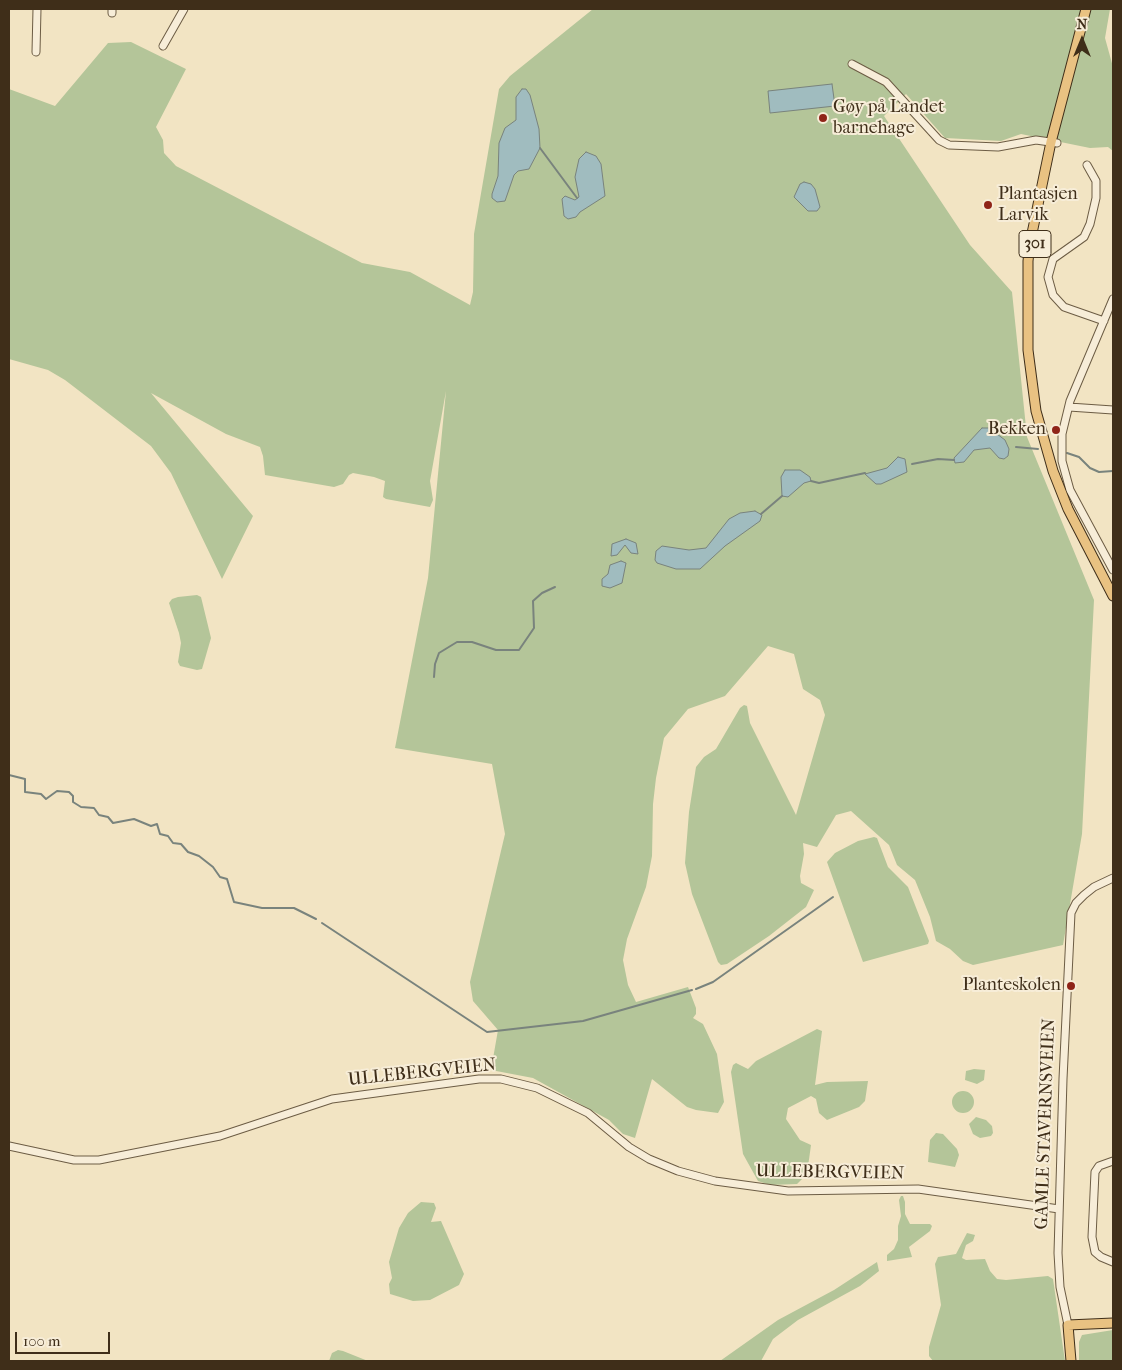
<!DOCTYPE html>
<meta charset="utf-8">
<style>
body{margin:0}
#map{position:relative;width:1122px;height:1370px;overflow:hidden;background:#f2e4c3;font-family:"IM FELL French Canon",serif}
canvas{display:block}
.frame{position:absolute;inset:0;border:10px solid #3f2e19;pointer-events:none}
.north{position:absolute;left:1057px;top:15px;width:50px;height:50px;-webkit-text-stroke:4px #f7edd8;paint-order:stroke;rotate:0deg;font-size:14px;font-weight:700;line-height:20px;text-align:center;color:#3f2e19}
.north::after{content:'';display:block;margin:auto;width:18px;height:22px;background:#3f2e19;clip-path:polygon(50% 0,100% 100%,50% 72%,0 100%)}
.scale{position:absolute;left:15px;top:1332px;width:95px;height:22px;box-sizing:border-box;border:2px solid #3f2e19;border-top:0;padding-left:6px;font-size:15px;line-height:18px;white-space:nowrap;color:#3f2e19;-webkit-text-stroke:4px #f7edd8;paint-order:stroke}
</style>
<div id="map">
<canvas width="1122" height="1370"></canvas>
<div class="frame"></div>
<div class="north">N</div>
<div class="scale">100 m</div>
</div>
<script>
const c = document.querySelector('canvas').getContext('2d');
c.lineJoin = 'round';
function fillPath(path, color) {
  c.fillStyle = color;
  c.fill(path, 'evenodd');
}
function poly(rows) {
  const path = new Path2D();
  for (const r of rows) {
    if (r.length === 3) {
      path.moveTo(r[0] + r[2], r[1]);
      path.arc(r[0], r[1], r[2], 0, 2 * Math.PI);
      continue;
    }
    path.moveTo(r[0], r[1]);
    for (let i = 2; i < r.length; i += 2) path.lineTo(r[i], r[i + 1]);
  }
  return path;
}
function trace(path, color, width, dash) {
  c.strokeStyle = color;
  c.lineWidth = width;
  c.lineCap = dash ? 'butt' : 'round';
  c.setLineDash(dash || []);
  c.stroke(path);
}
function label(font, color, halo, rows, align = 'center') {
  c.font = font + ' "IM FELL French Canon",serif';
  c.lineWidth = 4;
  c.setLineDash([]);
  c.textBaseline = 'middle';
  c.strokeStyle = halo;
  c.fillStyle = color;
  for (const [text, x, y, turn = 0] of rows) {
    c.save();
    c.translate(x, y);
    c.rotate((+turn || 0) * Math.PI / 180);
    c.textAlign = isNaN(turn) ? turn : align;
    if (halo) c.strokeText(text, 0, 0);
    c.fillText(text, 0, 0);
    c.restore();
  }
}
fillPath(poly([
 [593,9,1110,9,1105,38,1113,67,1113,151,1108,147,1090,148,1021,134,1001,141,945,138,906,94,884,116,970,245,1012,292,1027,437,1094,600,1082,834,1063,945,973,965,963,961,950,949,936,941,930,917,915,880,897,865,889,845,851,811,836,815,817,847,803,843,804,854,800,876,801,883,814,890,806,907,769,936,727,964,721,965,718,962,692,894,685,863,689,812,696,767,704,757,716,749,740,708,744,705,747,706,750,723,796,815,825,715,820,700,803,689,794,654,768,646,725,696,688,709,664,738,656,778,653,804,652,856,646,887,627,939,623,960,628,985,636,1002,688,987,696,1008,696,1014,693,1018,703,1024,717,1054,724,1102,718,1113,696,1110,687,1107,652,1079,635,1138,623,1134,609,1120,533,1078,491,1070,498,1030,473,1001,470,982,505,834,492,764,395,748,428,578,446,391,430,481,433,500,430,507,386,499,383,497,385,481,374,477,353,473,349,475,343,484,334,487,265,475,263,456,260,447,226,434,151,393,253,516,222,579,171,473,151,446,65,380,48,370,9,359,9,89,55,106,108,43,131,42,186,69,156,127,163,140,164,153,176,166,362,263,410,272,470,305,473,292,474,234,499,89,510,76],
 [197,595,201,597,211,638,202,669,197,670,180,666,178,662,181,643,179,633,169,603,172,599,178,597],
 [874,837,877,838,888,867,908,887,929,941,928,944,863,962,827,862,835,853,858,841],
 [817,1029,822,1031,815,1085,827,1082,868,1081,865,1101,859,1107,827,1120,819,1113,816,1099,811,1096,788,1108,786,1119,800,1140,811,1145,807,1174,797,1184,770,1185,758,1181,743,1154,731,1072,733,1065,736,1063,748,1069,756,1061],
 [974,1069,985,1070,984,1080,977,1084,965,1080,966,1071],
 [963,1102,11],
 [976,1117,986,1120,992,1126,993,1133,991,1136,980,1138,973,1134,969,1124],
 [936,1133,943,1134,957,1149,959,1155,955,1167,928,1162,930,1140],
 [901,1196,903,1196,905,1202,905,1214,910,1224,930,1224,932,1226,930,1231,909,1247,912,1257,887,1261,887,1255,894,1249,898,1240,898,1226,901,1216,899,1200],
 [421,1202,434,1203,436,1208,431,1222,441,1221,464,1274,459,1285,430,1300,413,1301,390,1294,389,1284,392,1278,389,1262,399,1228,408,1213],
 [967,1233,975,1235,973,1241,966,1245,962,1258,966,1260,985,1259,990,1271,997,1279,1006,1280,1048,1276,1053,1279,1065,1361,933,1361,929,1356,929,1347,941,1305,935,1264,938,1257,956,1254],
 [877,1262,879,1271,860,1286,798,1320,773,1339,761,1361,720,1361,778,1320,834,1290],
 [1113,1330,1113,1361,1079,1361,1079,1342,1082,1335],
 [338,1350,343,1351,368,1361,329,1361,332,1353]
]), '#b4c599');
const water = poly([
 [832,84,835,106,770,113,768,91,832,84],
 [522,89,526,89,530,95,539,129,540,148,529,169,518,171,514,175,505,201,497,202,492,198,492,194,498,176,499,143,505,128,516,120,516,97,522,89],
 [586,152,596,156,601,164,605,196,580,212,576,217,568,219,564,216,562,199,565,196,575,200,579,197,575,177,579,159,586,152],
 [804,182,811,184,815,189,820,207,817,211,808,211,794,197,800,184,804,182],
 [982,428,989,428,1005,440,1009,449,1008,456,1004,459,999,458,990,448,974,450,964,462,955,463,954,458,982,428],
 [898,457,905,459,907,472,881,484,876,484,865,474,887,468,898,457],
 [785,470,800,470,810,477,811,481,804,483,788,497,782,496,781,477,785,470],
 [755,511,762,515,760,521,725,546,700,569,676,569,657,563,655,560,656,551,662,546,689,550,706,548,729,519,740,513,755,511],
 [626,539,636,543,638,554,631,553,625,545,617,555,611,556,612,544,626,539],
 [621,561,626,563,622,583,610,588,602,586,602,579,608,574,610,565,621,561]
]);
fillPath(water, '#a0bcbf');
trace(water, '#79837d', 1);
trace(poly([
 [540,148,577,198],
 [1016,447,1038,449],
 [1067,453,1079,457,1090,468,1099,472,1113,471],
 [912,464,938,459,954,460],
 [811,481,819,483,865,473],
 [761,514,782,496],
 [434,677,435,664,439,653,457,642,472,642,496,650,519,650,534,628,533,601,542,593,555,587],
 [9,775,25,779,25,792,41,794,46,799,57,791,69,792,73,796,73,802,81,807,94,808,99,815,108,817,113,823,134,819,151,826,157,824,160,834,168,836,173,843,181,844,188,852,199,856,213,867,220,877,227,879,234,902,262,908,294,908,316,919],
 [322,923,487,1032,583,1021,692,990],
 [696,989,713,982,833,897]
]), '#79837d', 2);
const minor = poly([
 [112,13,112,9],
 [163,46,184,9],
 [36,52,37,9],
 [852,64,886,82,939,140,949,145,998,147,1036,140,1057,143],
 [1087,165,1096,181,1096,198,1090,224,1084,237,1053,259,1048,277,1053,295,1064,307,1104,321],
 [1113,299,1070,401,1062,434,1062,461,1070,490,1113,570],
 [1069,407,1113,410],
 [9,1146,74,1160,99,1160,220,1136,332,1099,479,1079,501,1079,537,1088,588,1113,629,1147,649,1159,678,1171,715,1181,788,1191,918,1189,1059,1209],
 [1113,1161,1099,1166,1095,1172,1092,1237,1095,1252,1101,1257,1113,1262],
 [1068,1325,1060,1287,1058,1253,1063,1079,1071,913,1076,903,1084,895,1094,887,1113,878]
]);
const major = poly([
 [1086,9,1051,142,1030,243,1028,261,1028,350,1036,411,1053,471,1068,509,1113,596],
 [1071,1361,1068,1325,1113,1323]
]);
trace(minor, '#6c5c44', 9);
trace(major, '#3f2e19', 11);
trace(minor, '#f7edd8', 7);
trace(major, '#e9c282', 9);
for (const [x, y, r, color] of [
 [823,118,5,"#8f2418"],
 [988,205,5,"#8f2418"],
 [1056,430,5,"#8f2418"],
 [1071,986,5,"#8f2418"]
]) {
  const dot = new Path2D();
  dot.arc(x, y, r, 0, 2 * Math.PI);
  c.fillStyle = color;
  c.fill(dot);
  trace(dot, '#f7edd8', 2);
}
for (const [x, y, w] of [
 [1035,244,32]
]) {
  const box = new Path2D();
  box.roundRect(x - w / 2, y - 13.5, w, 27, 4);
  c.fillStyle = '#f7edd8';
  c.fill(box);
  trace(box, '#3f2e19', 1);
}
label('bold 16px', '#3f2e19', null, [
 ["301",1035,244]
]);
label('18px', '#3f2e19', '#f7edd8', [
 ["Gøy på Landet",833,108],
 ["barnehage",833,129],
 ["Plantasjen",998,195],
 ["Larvik",998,216],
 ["Bekken",1046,430,"right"],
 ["Planteskolen",1061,986,"right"]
], 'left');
label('18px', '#3f2e19', '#f7edd8', [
 ["ULLEBERGVEIEN",422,1073,-6],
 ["GAMLE STAVERNSVEIEN",1046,1124,-88],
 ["ULLEBERGVEIEN",830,1173,1]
]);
</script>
